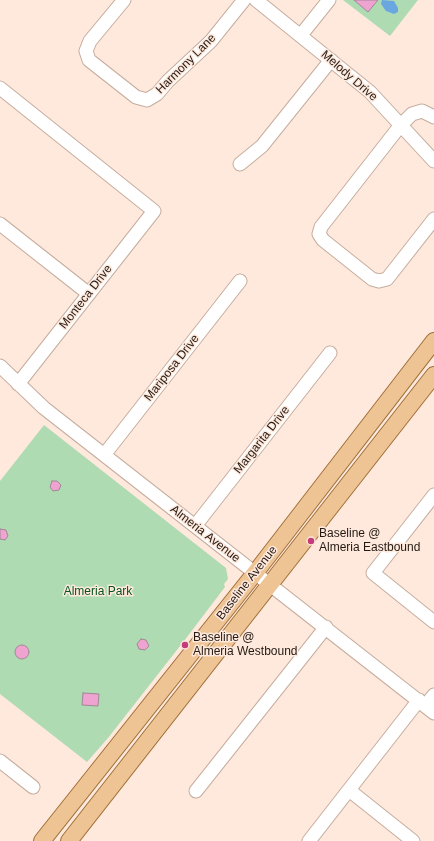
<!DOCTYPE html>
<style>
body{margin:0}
canvas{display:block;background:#fee9dc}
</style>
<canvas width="434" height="841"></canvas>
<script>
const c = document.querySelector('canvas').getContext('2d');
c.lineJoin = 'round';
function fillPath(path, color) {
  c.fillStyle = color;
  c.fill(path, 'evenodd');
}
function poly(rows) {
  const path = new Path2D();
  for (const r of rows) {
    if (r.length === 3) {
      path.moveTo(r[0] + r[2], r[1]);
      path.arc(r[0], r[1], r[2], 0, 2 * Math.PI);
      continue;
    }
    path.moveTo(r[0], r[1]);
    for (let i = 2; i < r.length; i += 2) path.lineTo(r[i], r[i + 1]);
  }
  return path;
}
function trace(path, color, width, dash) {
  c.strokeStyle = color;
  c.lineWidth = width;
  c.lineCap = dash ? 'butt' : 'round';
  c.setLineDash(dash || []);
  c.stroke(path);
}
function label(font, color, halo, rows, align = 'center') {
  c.font = font + ' Arial,sans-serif';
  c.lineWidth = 3;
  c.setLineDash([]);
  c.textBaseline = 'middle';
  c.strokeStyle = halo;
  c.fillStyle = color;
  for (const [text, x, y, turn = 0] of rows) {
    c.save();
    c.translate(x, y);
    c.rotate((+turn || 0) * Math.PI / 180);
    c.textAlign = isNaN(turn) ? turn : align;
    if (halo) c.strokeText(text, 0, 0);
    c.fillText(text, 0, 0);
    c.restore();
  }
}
fillPath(poly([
 [343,0,418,0,390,36],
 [44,425,226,568,228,579,224,584,225,587,184,641,108,738,87,762,0,694,0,481]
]), '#afdbb3');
fillPath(poly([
 [382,0,394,1,398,8,398,12,394,14,386,11,381,4]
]), '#6aa7e1');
const building = poly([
 [354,0,378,0,368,12,354,0],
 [52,481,57,481,61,485,59,490,53,491,50,487,52,481],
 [0,529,6,530,8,536,5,540,0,539,0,529],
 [141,639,146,640,149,646,145,650,139,649,137,644,141,639],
 [22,652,7],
 [83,693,99,694,98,706,82,705,83,693]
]);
fillPath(building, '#efa3d0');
trace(building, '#a18896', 1);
const minor = poly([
 [124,0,90,41,86,51,89,60,136,97,147,100,157,94,168,81,211,41,244,0],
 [256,0,370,92,434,161],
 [301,35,329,0],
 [0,88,154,211,18,384],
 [434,117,422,111,412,114,400,126,321,227,319,234,323,240,372,279,379,281,387,279,434,219],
 [240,164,262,146,331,60],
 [0,224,89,294],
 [0,366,44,408,434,713],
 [104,455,240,281],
 [434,495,373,573,434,622],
 [195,526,330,353],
 [425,706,434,695],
 [0,761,33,787],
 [349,790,413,841],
 [196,791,326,627],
 [309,841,419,700]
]);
const major = poly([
 [42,841,255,573,434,341],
 [69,841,434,375]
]);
trace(minor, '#c6ad9e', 15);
trace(major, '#a06f39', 18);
trace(minor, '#fff', 13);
trace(major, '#eec494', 16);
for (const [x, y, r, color] of [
 [311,541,4,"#c43c79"],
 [185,645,4,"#c43c79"]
]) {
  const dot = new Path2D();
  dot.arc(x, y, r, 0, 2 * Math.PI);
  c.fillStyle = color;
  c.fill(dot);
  trace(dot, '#fee9dc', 1.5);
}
label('12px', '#231a14', '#fee9dc', [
 ["Harmony Lane",186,64,-45],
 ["Melody Drive",349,76,41],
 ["Monteca Drive",86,297,-52],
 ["Mariposa Drive",172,368,-52],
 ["Margarita Drive",262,440,-52],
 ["Almeria Avenue",205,534,38],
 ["Baseline Avenue",247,583,-52]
]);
label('12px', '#231a14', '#fee9dc', [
 ["Baseline @",319,534],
 ["Almeria Eastbound",319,548],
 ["Baseline @",193,638],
 ["Almeria Westbound",193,652]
], 'left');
label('12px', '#07531e', '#fee9dc', [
 ["Almeria Park",98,592]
]);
</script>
